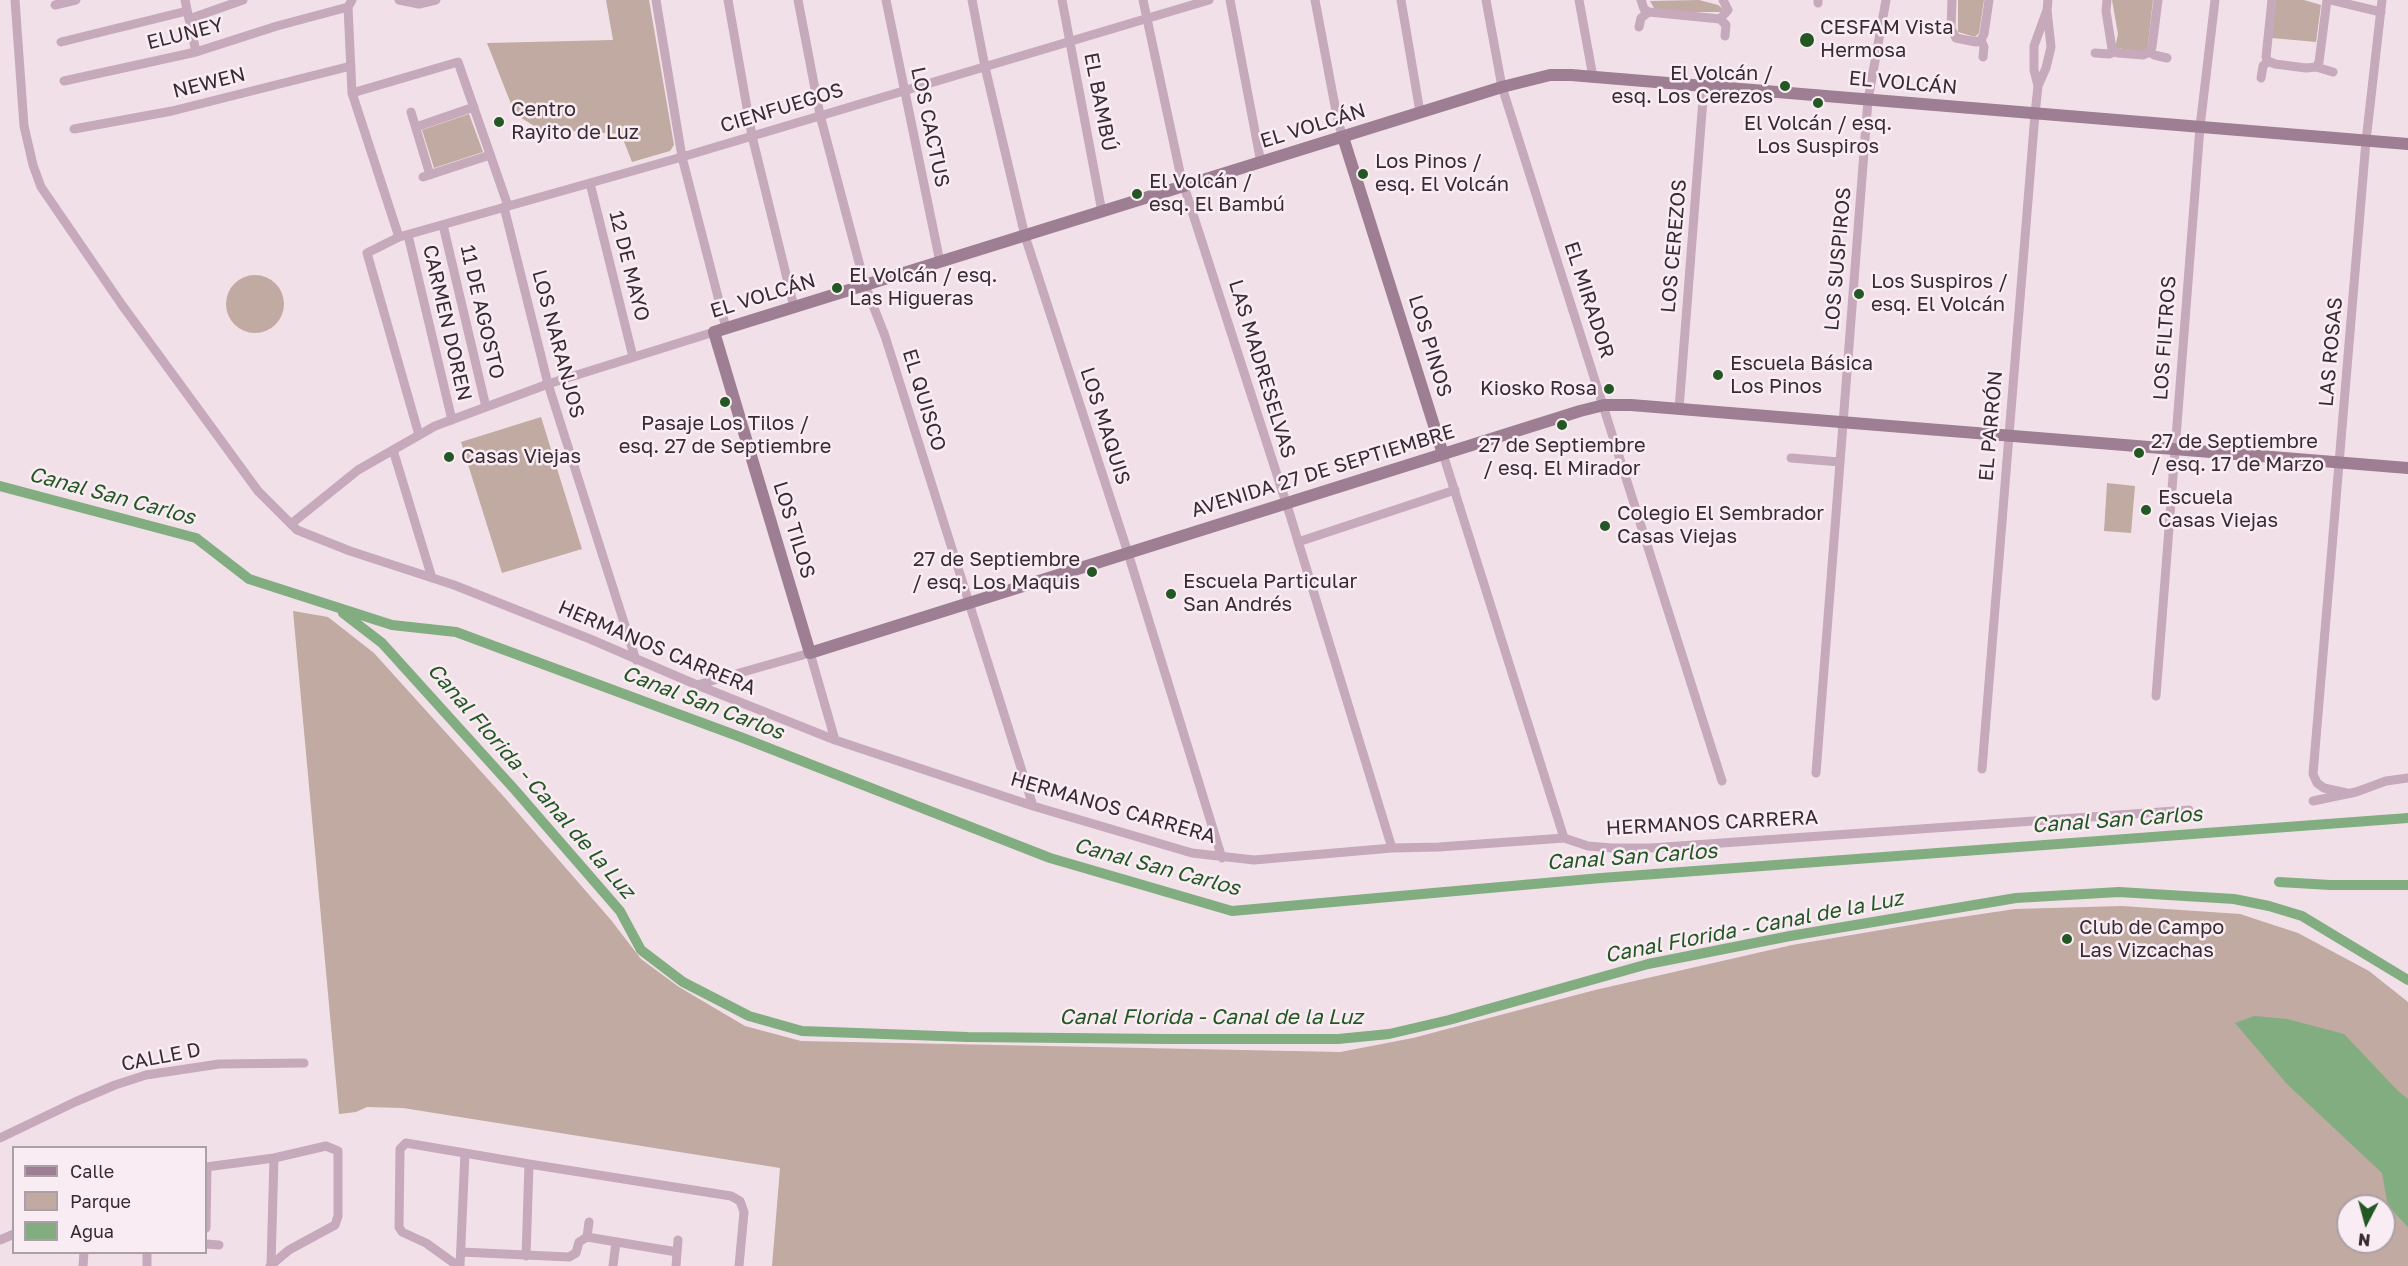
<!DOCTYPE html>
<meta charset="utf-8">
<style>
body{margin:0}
#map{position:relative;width:2408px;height:1266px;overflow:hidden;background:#f2e0e9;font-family:"Golos Text",sans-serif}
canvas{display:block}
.legend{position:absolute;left:12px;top:1146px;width:195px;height:108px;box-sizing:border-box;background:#f9ecf3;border:2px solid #ac9fa7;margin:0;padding:8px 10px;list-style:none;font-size:18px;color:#382b34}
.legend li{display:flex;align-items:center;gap:12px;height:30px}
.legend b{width:30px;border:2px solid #ac9fa7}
.north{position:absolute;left:2336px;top:1194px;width:60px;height:60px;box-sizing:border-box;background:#f9ecf3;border:2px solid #ac9fa7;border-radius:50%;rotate:186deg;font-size:16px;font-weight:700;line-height:24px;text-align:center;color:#382b34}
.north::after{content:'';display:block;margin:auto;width:21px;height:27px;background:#235724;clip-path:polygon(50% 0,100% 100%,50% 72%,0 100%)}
</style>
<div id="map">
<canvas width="2408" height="1266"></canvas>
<ul class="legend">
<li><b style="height:8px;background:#9d7e93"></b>Calle</li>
<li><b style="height:16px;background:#c0aaa1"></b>Parque</li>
<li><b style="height:16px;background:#81ad81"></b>Agua</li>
</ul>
<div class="north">N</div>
</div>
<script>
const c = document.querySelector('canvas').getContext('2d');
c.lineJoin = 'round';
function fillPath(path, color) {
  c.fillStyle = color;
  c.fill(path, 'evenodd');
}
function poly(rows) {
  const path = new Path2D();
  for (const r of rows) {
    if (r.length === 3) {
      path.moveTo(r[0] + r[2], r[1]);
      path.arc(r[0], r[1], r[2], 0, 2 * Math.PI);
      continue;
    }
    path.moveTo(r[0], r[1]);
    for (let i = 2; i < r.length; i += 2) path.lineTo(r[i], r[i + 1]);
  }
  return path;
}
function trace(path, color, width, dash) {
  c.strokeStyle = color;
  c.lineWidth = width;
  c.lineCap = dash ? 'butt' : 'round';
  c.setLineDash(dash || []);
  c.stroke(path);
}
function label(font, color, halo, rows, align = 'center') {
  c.font = font + ' "Golos Text",sans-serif';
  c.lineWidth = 5;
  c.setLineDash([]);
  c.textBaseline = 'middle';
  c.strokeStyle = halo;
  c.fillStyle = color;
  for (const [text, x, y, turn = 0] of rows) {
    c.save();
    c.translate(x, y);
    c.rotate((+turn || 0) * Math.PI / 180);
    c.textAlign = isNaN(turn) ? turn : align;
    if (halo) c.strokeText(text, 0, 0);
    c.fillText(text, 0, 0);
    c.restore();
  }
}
fillPath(poly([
 [606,0,649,0,674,145,670,151,632,162,621,134,539,129,515,114,487,43,613,40],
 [1699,0,1718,5,1722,8,1722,12,1661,12,1654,8,1650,1],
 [1958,0,1984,0,1979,33,1975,37,1958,32],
 [2112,0,2153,0,2147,52,2115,48,2118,34],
 [2276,0,2304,0,2321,5,2316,42,2272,38],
 [469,114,483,152,434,168,422,130],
 [255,304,29],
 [541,417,582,549,502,573,461,442],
 [2107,483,2135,486,2131,533,2104,531],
 [293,611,328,617,374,653,505,798,611,920,641,959,679,987,745,1026,801,1041,1340,1052,1413,1038,1595,990,1792,945,1928,922,2015,909,2122,906,2240,914,2298,933,2369,971,2408,1002,2408,1266,772,1266,780,1168,403,1108,367,1107,356,1112,339,1114],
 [2348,1206,2384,1206,2384,1242,2348,1242]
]), '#c0aaa1');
fillPath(poly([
 [2254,1016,2287,1019,2344,1034,2398,1091,2408,1099,2408,1227,2388,1206,2382,1173,2287,1084,2235,1023]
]), '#81ad81');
trace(poly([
 [0,486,196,538,249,579,392,625,456,632,743,738,1050,858,1232,911,1601,878,2408,818],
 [343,613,382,643,515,790,620,911,641,950,683,982,749,1016,802,1031,968,1037,1169,1039,1338,1039,1389,1034,1449,1020,1648,964,1790,936,2016,898,2119,892,2234,899,2269,906,2302,916,2408,980],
 [2279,882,2330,885,2408,885]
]), '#81ad81', 10);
trace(poly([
 [15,0,24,126,33,165,41,187,122,305,258,491,297,530,350,551,454,585,590,639,697,685,835,740,1033,806,1192,853,1254,860,1392,848,1439,847,1564,838,1588,846,1612,848,1651,848,2189,810],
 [185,0,196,52],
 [352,0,348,7,352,93,399,237],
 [399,0,419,4,436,0],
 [656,0,682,157,726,328],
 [728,0,752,136,794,307],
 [798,0,820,115,865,285,885,336,1033,806],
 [886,0,940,262],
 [972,0,985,67,1025,236,1128,553,1222,858],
 [1062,0,1102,212],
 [1143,0,1181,177,1290,515,1392,848],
 [1230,0,1261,163],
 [1315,0,1338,122,1343,137],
 [1401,0,1420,112],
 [1486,0,1502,87,1722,781],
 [1579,0,1593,77],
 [1641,0,1644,9,1649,12,1720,19,1728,10,1723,0],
 [1952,0,1951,29,1956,38,1976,42,1981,40,1984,34,1989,0],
 [2107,0,2106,11,2112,49,2118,53,2143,55,2150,52,2152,47,2158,0],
 [2272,0,2266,57,2268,61,2275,64,2306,68,2316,67,2319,62,2327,0],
 [2331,0,2381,12],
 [1818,3,1818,0],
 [55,5,76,0],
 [189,19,243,0],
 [1720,19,1726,25,1725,36],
 [1639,27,1641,18,1649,12],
 [1981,40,1984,47,1983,57],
 [61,42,187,11],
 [2150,52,2154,55,2167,58],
 [2095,53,2109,54,2115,52],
 [2316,67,2333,72],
 [2261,78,2263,66,2268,61],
 [64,81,196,52,277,26,348,7],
 [2038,86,2034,70,2034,46,2047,10],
 [352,93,458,62,508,206],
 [411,112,430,175],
 [416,127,474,107],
 [74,129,172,111,351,66],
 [423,177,490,155],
 [590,183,633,357],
 [504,207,548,384,636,660],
 [443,225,486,407],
 [408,235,452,420],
 [1679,409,1704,86],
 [419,435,367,253,399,237,682,157,1209,0],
 [393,450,432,578],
 [1443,454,1564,838],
 [1791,458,1840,462],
 [291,524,358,470,435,426,548,384,714,332],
 [1298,542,1455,490],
 [697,685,810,653,835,740],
 [2156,696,2200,127,2215,0],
 [1982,769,2035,114,2038,86,2046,68,2051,47,2047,10,2048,0],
 [1816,773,1868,100,1886,0],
 [2347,793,2324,788,2317,783,2313,774,2366,141,2382,0],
 [2313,801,2356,792,2386,781,2408,778],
 [0,1138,75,1102,115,1085,146,1075,219,1064,304,1063],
 [206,1167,274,1158,326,1146,338,1151,338,1216,335,1225,289,1250,270,1266],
 [206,1228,207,1167],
 [587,1237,589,1222],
 [0,1240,14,1234],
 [206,1244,219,1245],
 [461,1252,569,1257,576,1253,579,1242,587,1237,677,1252],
 [526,1256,529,1164],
 [271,1265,274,1158],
 [83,1266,84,1252],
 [147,1266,147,1252],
 [458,1266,426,1243,402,1232,399,1227,400,1149,406,1143,529,1164,731,1196,740,1201,744,1212,739,1266],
 [460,1266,465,1153],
 [613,1266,616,1242],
 [676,1266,678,1240]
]), '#c6a9ba', 9);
trace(poly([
 [1343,137,1443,454],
 [2408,144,1571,75,1550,75,1502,87,714,332,810,653,1580,411,1604,405,1631,405,2408,468]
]), '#9d7e93', 12);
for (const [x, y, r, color] of [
 [1807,40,8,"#235724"],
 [1785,86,6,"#235724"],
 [1818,103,6,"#235724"],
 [499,122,6,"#235724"],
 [1363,174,6,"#235724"],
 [1137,194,6,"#235724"],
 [837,288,6,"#235724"],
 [1859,294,6,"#235724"],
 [1718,375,6,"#235724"],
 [1609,389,6,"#235724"],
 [725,402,6,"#235724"],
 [1562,425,6,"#235724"],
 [2139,453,6,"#235724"],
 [449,457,6,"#235724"],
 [2146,510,6,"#235724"],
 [1605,526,6,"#235724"],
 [1092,572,6,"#235724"],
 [1171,594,6,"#235724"],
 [2067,939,6,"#235724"]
]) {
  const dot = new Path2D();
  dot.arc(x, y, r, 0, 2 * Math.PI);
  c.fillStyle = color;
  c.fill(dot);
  trace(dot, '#f9ecf3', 2);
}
label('20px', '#382b34', '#f9ecf3', [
 ["CESFAM Vista",1820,28],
 ["Hermosa",1820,51],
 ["El Volcán /",1773,74,"right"],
 ["esq. Los Cerezos",1773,97,"right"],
 ["Centro",511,110],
 ["Rayito de Luz",511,133],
 ["El Volcán / esq.",1818,124,"center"],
 ["Los Suspiros",1818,147,"center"],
 ["Los Pinos /",1375,162],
 ["esq. El Volcán",1375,185],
 ["El Volcán /",1149,182],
 ["esq. El Bambú",1149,205],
 ["El Volcán / esq.",849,276],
 ["Las Higueras",849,299],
 ["Los Suspiros /",1871,282],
 ["esq. El Volcán",1871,305],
 ["Escuela Básica",1730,364],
 ["Los Pinos",1730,387],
 ["Kiosko Rosa",1597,389,"right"],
 ["Pasaje Los Tilos /",725,424,"center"],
 ["esq. 27 de Septiembre",725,447,"center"],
 ["27 de Septiembre",2151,442],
 ["/ esq. 17 de Marzo",2151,465],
 ["27 de Septiembre",1562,446,"center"],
 ["/ esq. El Mirador",1562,469,"center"],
 ["Casas Viejas",461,457],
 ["Escuela",2158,498],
 ["Casas Viejas",2158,521],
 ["Colegio El Sembrador",1617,514],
 ["Casas Viejas",1617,537],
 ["27 de Septiembre",1080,560,"right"],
 ["/ esq. Los Maquis",1080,583,"right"],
 ["Escuela Particular",1183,582],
 ["San Andrés",1183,605],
 ["Club de Campo",2079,928],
 ["Las Vizcachas",2079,951]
], 'left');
label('20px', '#382b34', '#f9ecf3', [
 ["ELUNEY",185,34,-14],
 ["NEWEN",209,83,-14],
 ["EL VOLCÁN",1903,83,5],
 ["EL BAMBÚ",1100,102,79],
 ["CIENFUEGOS",782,108,-17],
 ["EL VOLCÁN",1313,126,-17],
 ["LOS CACTUS",930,127,78],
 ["LOS CEREZOS",1674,246,-85],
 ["LOS SUSPIROS",1838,259,-85],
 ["12 DE MAYO",629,266,76],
 ["EL VOLCÁN",763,296,-17],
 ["EL MIRADOR",1589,300,72],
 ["11 DE AGOSTO",482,312,77],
 ["CARMEN DOREN",447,323,77],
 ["LOS FILTROS",2165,338,-86],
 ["LOS NARANJOS",558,344,75],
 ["LOS PINOS",1430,346,73],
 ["LAS ROSAS",2331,352,-85],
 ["LAS MADRESELVAS",1262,369,73],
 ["EL QUISCO",924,400,73],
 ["LOS MAQUIS",1105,426,72],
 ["EL PARRÓN",1991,426,-85],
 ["AVENIDA 27 DE SEPTIEMBRE",1323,471,-17],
 ["LOS TILOS",794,530,73],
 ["HERMANOS CARRERA",657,648,23],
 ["HERMANOS CARRERA",1113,808,16],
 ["HERMANOS CARRERA",1712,823,-3],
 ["CALLE D",161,1057,-11]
]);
label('italic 21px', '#235724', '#f9ecf3', [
 ["Canal San Carlos",112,496,15],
 ["Canal San Carlos",703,703,21],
 ["Canal Florida - Canal de la Luz",531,781,49],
 ["Canal San Carlos",2117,820,-4],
 ["Canal San Carlos",1632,857,-4],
 ["Canal San Carlos",1157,867,15],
 ["Canal Florida - Canal de la Luz",1754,927,-11],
 ["Canal Florida - Canal de la Luz",1211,1017]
]);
</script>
